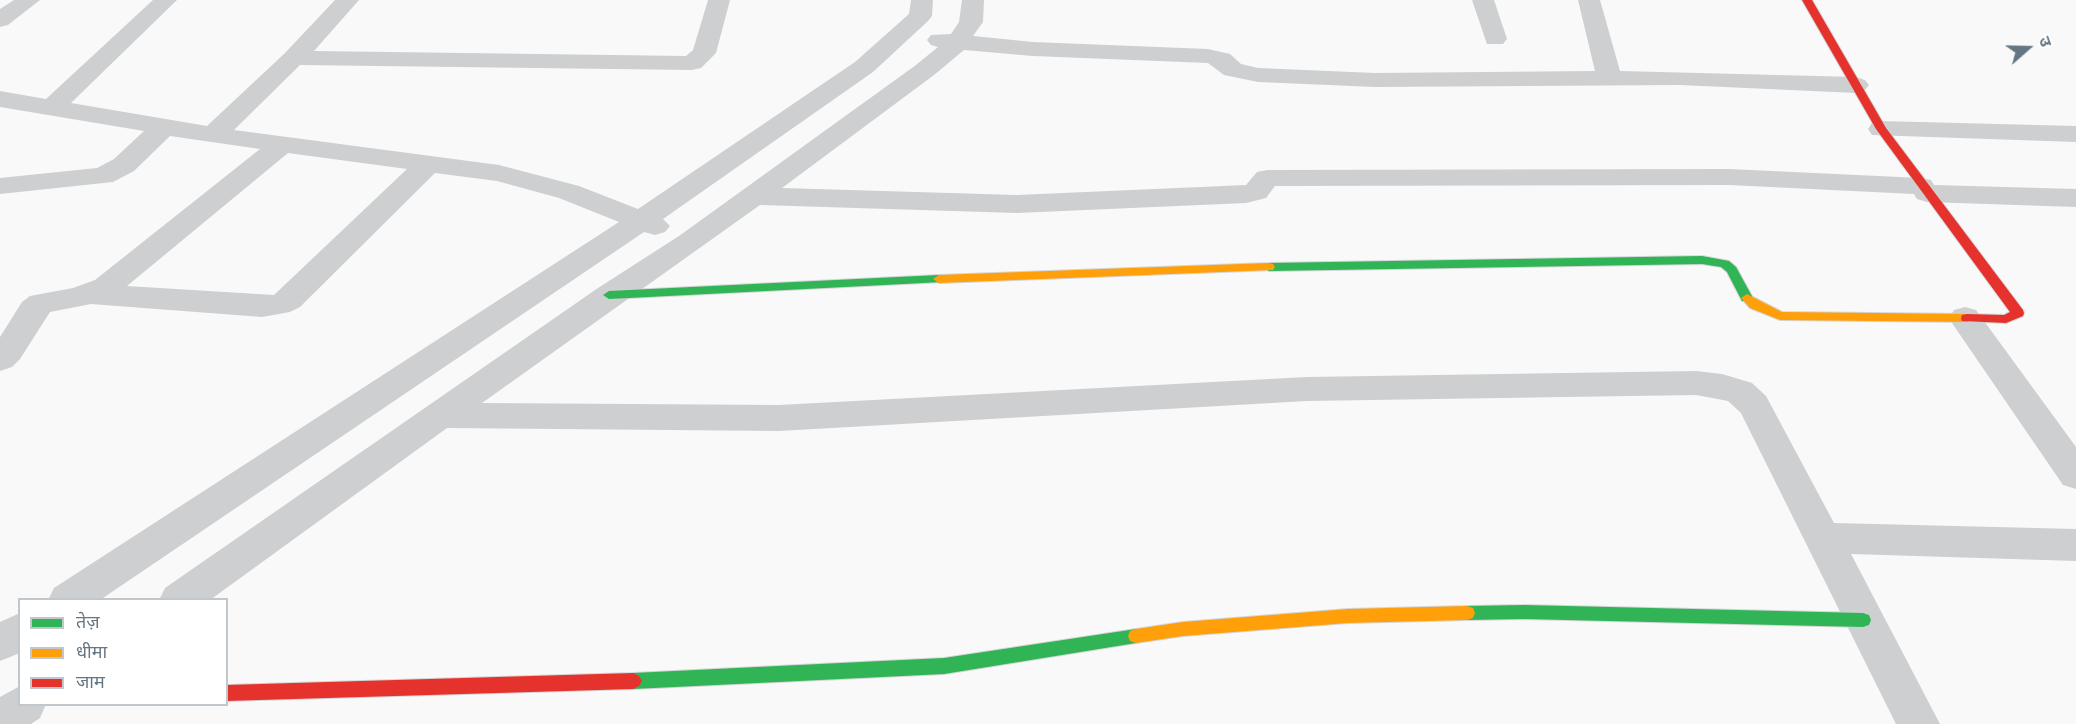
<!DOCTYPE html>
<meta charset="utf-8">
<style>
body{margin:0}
#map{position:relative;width:2076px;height:724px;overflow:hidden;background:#f9f9f9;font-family:"Varela Round","Noto Sans Devanagari",sans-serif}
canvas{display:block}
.legend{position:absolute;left:18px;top:598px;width:210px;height:108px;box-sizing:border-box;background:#fff;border:2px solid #c1c8cd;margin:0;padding:8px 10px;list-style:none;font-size:18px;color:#657683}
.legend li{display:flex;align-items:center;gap:12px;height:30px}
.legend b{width:30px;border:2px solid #c1c8cd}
.north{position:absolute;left:1998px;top:18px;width:60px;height:60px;-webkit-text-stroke:4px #fff;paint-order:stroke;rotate:70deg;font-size:16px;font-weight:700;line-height:24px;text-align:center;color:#657683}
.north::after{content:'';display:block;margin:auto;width:21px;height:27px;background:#657683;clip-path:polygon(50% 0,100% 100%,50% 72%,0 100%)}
</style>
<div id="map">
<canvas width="2076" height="724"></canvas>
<ul class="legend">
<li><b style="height:8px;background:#30b455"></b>तेज़</li>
<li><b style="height:8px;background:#ff9f0a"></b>धीमा</li>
<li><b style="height:8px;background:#e5322d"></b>जाम</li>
</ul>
<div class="north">उ</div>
</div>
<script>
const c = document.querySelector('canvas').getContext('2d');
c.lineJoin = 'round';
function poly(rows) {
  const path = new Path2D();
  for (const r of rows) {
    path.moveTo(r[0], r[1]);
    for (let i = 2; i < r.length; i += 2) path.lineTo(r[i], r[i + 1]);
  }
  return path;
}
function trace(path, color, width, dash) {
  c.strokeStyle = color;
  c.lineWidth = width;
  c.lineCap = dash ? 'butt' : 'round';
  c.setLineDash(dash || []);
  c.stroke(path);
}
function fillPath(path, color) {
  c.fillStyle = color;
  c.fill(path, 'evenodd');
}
const fast = poly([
 [1702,256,1729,261,1736,267,1753,298,1752,301,1742,301,1727,272,1721,267,1702,264,1269,271,1263,267,1269,263,1702,256],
 [939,275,945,279,943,282,609,299,603,295,609,291,939,275],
 [1524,605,1863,613,1869,615,1871,620,1869,625,1863,627,1524,619,1467,620,1461,618,1459,613,1461,608,1467,606,1524,605],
 [1136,629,1142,631,1144,636,1142,641,1136,643,944,674,633,689,627,686,624,681,627,676,633,673,944,658,1136,629]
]);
const slow = poly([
 [1269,263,1273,264,1275,267,1273,270,939,283,933,279,939,275,1269,263],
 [1747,294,1782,312,1967,314,1973,318,1967,322,1780,320,1750,308,1741,298,1747,294],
 [1467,606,1473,608,1475,613,1473,618,1467,620,1348,623,1183,636,1136,643,1130,641,1128,636,1130,631,1136,629,1183,622,1348,609,1467,606]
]);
const jam = poly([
 [1802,0,1812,0,1886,128,2023,310,2024,313,2023,316,2006,323,1962,321,1961,318,1962,315,1967,314,2004,315,2010,312,1876,129,1802,0],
 [633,673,639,676,642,681,639,686,633,689,226,701,226,685,633,673]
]);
trace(fast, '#d5d6d7', 2);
trace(slow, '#d5d6d7', 2);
trace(jam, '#d5d6d7', 2);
fillPath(poly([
 [14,0,40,0,8,25,0,27,0,9,14,0],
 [153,0,177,0,71,103,207,126,285,53,335,0,359,0,314,51,686,56,693,50,708,0,730,0,716,53,701,68,692,70,300,65,234,130,499,165,579,186,638,209,855,62,909,14,911,0,933,0,932,16,928,21,873,72,663,219,670,226,665,232,655,235,644,232,100,600,48,600,54,588,619,222,559,198,497,181,435,173,300,307,290,312,262,317,91,304,50,312,20,359,12,367,0,371,0,337,22,302,30,296,73,288,95,280,260,149,170,136,134,171,113,182,0,194,0,178,97,168,114,159,144,131,0,107,0,91,46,99,153,0],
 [288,153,407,169,274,295,127,286,288,153],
 [962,0,984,0,983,22,973,36,1033,42,1208,49,1230,54,1241,64,1258,68,1375,73,1595,71,1578,0,1600,0,1620,71,1856,77,1865,80,1869,85,1865,90,1856,93,1680,85,1375,87,1258,82,1224,75,1208,63,1033,56,964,50,934,75,782,188,1017,195,1246,185,1257,172,1267,170,1729,169,1921,178,1931,180,1934,185,2076,189,2076,207,1927,202,1917,199,1914,194,1729,185,1275,186,1266,198,1246,203,1017,213,760,205,482,403,779,405,1307,377,1696,371,1722,374,1752,383,1766,396,1834,523,2076,529,2076,561,1851,554,1940,724,1896,724,1741,413,1728,401,1696,395,1307,401,779,431,447,428,210,600,159,600,165,588,598,288,679,236,916,65,938,47,931,45,927,40,931,35,951,34,959,22,962,0],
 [1472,0,1494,0,1507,39,1503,44,1487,44,1472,0],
 [1881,121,2076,126,2076,142,1872,135,1868,129,1872,123,1881,121],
 [1965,307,1976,310,2076,447,2076,489,2063,485,1954,326,1949,318,1954,310,1965,307],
 [20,613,20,653,0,661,0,622,20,613],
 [20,686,20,704,46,704,40,718,31,724,0,724,0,697,20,686]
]), '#cecfd0');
fillPath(fast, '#30b455');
fillPath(slow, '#ff9f0a');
fillPath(jam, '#e5322d');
</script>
